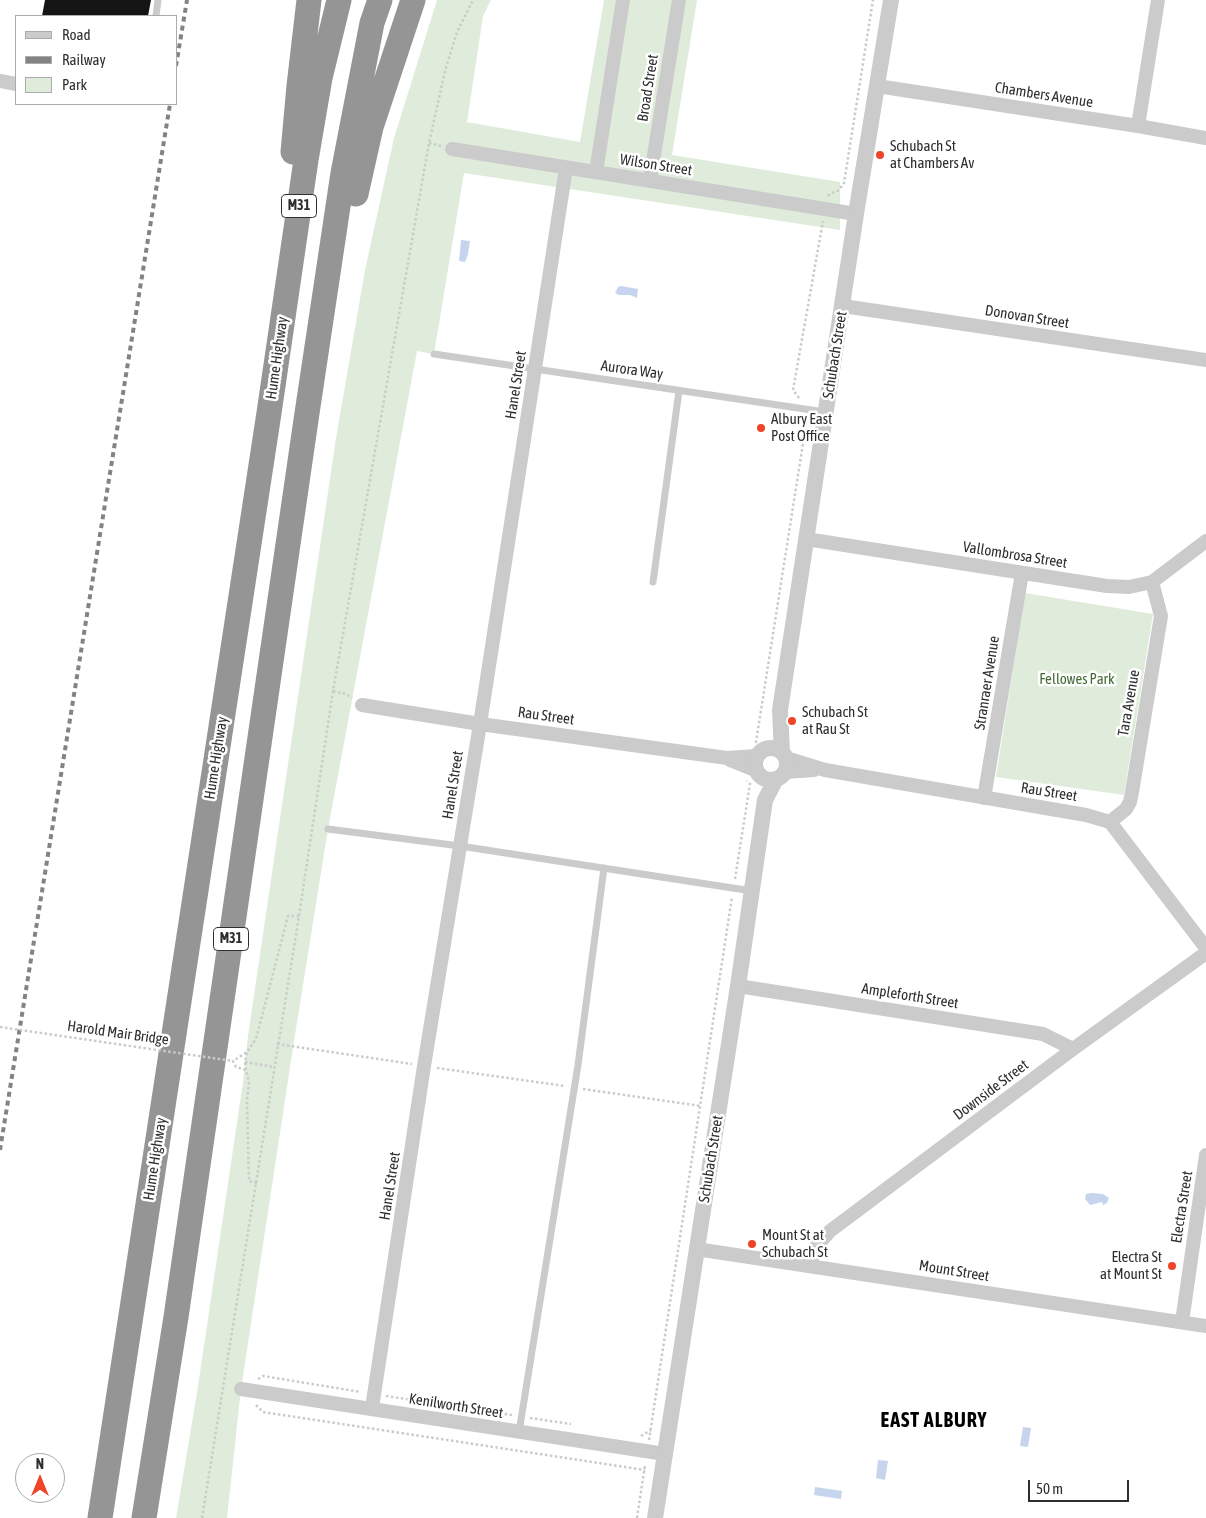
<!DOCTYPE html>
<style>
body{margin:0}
#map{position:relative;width:1206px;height:1518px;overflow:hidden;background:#fff;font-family:"Asap Condensed",sans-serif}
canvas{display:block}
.legend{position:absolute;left:15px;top:15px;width:162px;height:90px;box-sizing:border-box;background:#fff;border:1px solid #ababab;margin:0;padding:6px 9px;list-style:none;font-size:15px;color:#2e2e2e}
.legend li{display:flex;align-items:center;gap:10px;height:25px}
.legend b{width:25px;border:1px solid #ababab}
.north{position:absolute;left:15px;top:1453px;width:50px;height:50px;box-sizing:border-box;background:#fff;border:1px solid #ababab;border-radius:50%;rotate:0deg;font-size:14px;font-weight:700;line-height:20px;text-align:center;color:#2e2e2e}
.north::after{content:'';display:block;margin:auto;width:18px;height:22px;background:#ee4428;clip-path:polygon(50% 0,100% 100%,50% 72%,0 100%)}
.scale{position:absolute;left:1028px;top:1480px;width:101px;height:22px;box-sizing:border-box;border:2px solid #2e2e2e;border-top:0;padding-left:6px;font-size:15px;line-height:18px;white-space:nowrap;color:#2e2e2e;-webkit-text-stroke:4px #fff;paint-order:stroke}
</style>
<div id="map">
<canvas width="1206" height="1518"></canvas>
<ul class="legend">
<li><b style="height:6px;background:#cbcbcb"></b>Road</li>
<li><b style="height:6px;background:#838383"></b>Railway</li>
<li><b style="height:14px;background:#e0ecdb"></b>Park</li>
</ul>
<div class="north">N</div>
<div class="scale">50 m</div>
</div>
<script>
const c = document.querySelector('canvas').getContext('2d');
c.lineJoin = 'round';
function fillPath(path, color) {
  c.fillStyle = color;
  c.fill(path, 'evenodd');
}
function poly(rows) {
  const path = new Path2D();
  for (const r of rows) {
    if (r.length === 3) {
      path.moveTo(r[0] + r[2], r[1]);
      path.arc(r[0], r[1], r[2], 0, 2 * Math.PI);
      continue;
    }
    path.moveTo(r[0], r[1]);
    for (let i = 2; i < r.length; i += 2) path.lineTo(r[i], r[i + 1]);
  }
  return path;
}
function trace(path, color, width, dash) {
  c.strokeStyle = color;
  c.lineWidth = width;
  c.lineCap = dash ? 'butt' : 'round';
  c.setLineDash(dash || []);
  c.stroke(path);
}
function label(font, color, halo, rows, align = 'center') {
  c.font = font + ' "Asap Condensed",sans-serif';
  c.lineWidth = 5;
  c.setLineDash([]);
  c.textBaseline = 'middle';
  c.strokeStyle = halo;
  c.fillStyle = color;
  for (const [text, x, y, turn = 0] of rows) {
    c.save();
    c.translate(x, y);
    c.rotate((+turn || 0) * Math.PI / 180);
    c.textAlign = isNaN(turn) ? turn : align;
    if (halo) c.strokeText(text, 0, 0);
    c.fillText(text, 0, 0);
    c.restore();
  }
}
fillPath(poly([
 [437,0,491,0,483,16,467,122,580,142,604,0,697,0,672,155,840,182,840,230,464,173,434,354,417,351,328,829,294,1041,241,1389,227,1518,176,1518,197,1393,243,1082,248,1036,336,438,365,270,394,138],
 [1025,593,1153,614,1124,795,996,777]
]), '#e0ecdb');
fillPath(poly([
 [461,240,470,241,468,254,465,262,459,261],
 [621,286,638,289,637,298,630,295,619,295,615,293,618,287],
 [1092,1193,1103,1194,1109,1198,1107,1203,1103,1205,1102,1202,1090,1205,1085,1199,1086,1194],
 [1023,1427,1031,1428,1028,1447,1020,1446],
 [878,1460,888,1461,885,1480,876,1478],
 [815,1487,842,1491,841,1499,814,1495]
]), '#c6d5ed');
fillPath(poly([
 [45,0,151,0,148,16,42,16]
]), '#151515');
trace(poly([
 [429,143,441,146],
 [828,196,830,194,839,190,844,183,873,0],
 [799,398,793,390,823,221],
 [333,691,346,694,352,698],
 [755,742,756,742,807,418],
 [735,879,750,784,747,781],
 [277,1044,412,1064],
 [245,1062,274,1067],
 [437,1068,565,1086],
 [246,1070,245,1062,247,1052],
 [583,1089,701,1106],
 [257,1183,249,1181,247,1101,249,1083,246,1070,236,1067,233,1061,247,1052,256,1039,288,916,299,916],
 [258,1379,263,1376,361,1392],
 [386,1396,512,1415],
 [256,1405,263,1412,645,1470],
 [530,1418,571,1424],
 [641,1436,651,1430],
 [649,1440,732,897],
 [202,1518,299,916,333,691,429,143,445,71,457,32,473,0],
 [637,1518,645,1465]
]), '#cbcbcb', 2.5, [2.5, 2.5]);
trace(poly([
 [156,16,158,0],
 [434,354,825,412],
 [653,582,679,391],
 [328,829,460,846,752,891],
 [519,1432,578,1065,604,868]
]), '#cbcbcb', 7);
trace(poly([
 [0,81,16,84],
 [877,86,1138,126,1206,138],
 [1138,126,1158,0],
 [452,149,856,214],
 [596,172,623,0],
 [650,180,679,0],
 [843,306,1206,360],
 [806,539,1107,586,1129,587,1152,582,1206,541],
 [362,705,480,724,727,758,756,756],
 [786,758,825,770,1086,815,1110,822,1206,948],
 [730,760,755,770],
 [785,772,814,770],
 [984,798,1022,573],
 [1110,822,1126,809,1130,802,1132,792,1161,616,1152,582],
 [738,986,1043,1034,1073,1049],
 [696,1249,1206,1326],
 [811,1265,816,1247,830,1231,1073,1049,1206,953],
 [1182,1322,1206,1155],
 [241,1389,665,1454],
 [372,1408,424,1066,480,724,566,168]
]), '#cbcbcb', 14);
trace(poly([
 [771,764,16],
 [782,752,780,710,856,214,891,0],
 [655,1518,738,986,765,800,776,779]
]), '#cbcbcb', 16);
trace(poly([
 [293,152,299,86,309,0],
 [356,194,371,127,413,0],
 [100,1518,269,413,306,160,320,78,339,0],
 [144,1518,176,1317,306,420,343,173,372,23,380,0]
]), '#959595', 25);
trace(poly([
 [176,66,187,0],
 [0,1150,170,104]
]), '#838383', 4, [5, 4]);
trace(poly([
 [0,1027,233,1061]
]), '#cbcbcb', 2.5, [2.5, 2.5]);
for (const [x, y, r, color] of [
 [880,155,5,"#ee4428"],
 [761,428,5,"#ee4428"],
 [792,721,5,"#ee4428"],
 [752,1244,5,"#ee4428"],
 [1172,1266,5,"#ee4428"]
]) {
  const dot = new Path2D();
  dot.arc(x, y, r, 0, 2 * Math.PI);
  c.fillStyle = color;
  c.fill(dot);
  trace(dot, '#fff', 2);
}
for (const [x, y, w] of [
 [299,206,35],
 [231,939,35]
]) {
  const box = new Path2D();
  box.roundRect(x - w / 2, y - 11.5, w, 23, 4);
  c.fillStyle = '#fff';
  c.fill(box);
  trace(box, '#2e2e2e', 1);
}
label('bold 14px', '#2e2e2e', null, [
 ["M31",299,206],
 ["M31",231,939]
]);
label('15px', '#2e2e2e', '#fff', [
 ["Broad Street",648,88,-81],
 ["Chambers Avenue",1044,95,9],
 ["Wilson Street",656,165,9],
 ["Donovan Street",1027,317,9],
 ["Schubach Street",835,355,-81],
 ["Hume Highway",277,358,-82],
 ["Aurora Way",632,370,8],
 ["Hanel Street",516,385,-81],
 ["Vallombrosa Street",1015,555,9],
 ["Stranraer Avenue",987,683,-81],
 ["Tara Avenue",1129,703,-80],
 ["Rau Street",546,716,8],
 ["Hume Highway",216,758,-81],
 ["Hanel Street",453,785,-81],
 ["Rau Street",1049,792,9],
 ["Ampleforth Street",910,996,9],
 ["Harold Mair Bridge",118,1033,8],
 ["Downside Street",991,1090,-37],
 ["Hume Highway",155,1159,-81],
 ["Schubach Street",711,1159,-81],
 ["Hanel Street",390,1186,-81],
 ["Electra Street",1182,1207,-81],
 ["Mount Street",954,1271,9],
 ["Kenilworth Street",456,1406,9]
]);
label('15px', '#2e2e2e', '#fff', [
 ["Schubach St",890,146],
 ["at Chambers Av",890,163],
 ["Albury East",771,419],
 ["Post Office",771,436],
 ["Schubach St",802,712],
 ["at Rau St",802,729],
 ["Mount St at",762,1235],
 ["Schubach St",762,1252],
 ["Electra St",1162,1257,"right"],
 ["at Mount St",1162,1274,"right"]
], 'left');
label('15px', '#466c39', '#fff', [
 ["Fellowes Park",1077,679]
]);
c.letterSpacing = '1px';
label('bold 20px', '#000', '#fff', [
 ["EAST ALBURY",934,1421]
]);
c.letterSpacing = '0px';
</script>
